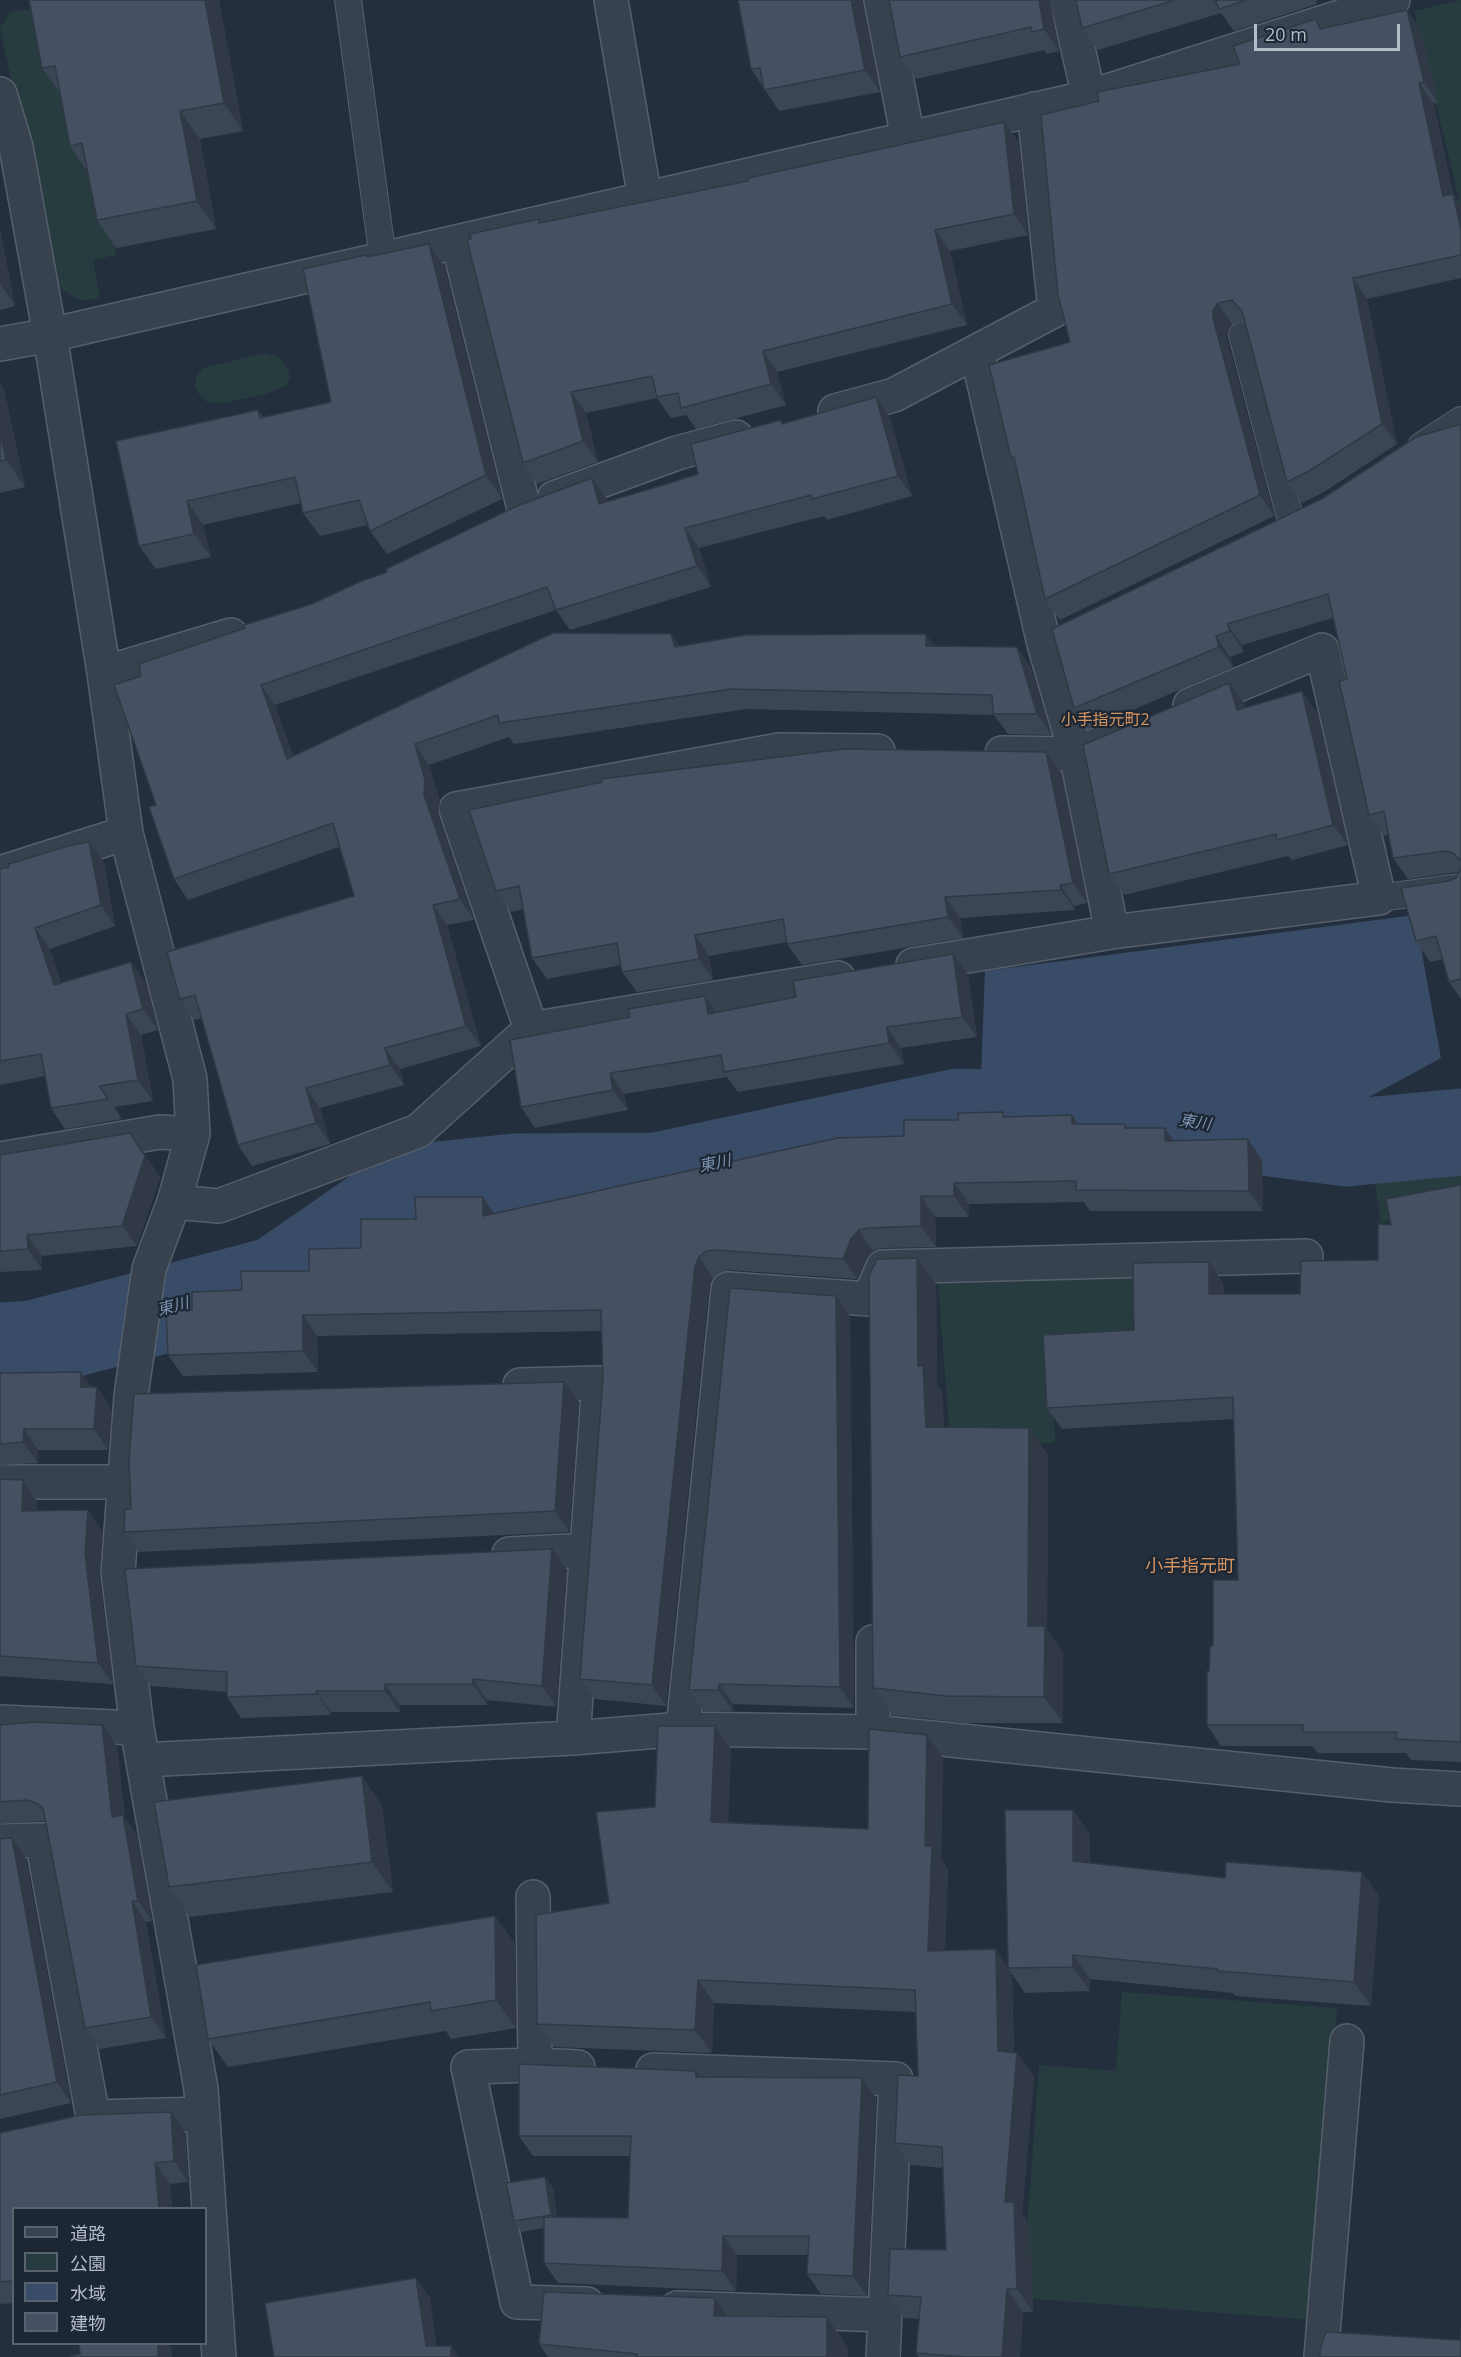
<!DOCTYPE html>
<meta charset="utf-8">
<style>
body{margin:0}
#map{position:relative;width:1461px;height:2357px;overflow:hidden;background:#242f3e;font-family:"Open Sans","Noto Sans JP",sans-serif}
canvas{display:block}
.legend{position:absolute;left:12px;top:2207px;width:195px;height:138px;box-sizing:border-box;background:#1d2633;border:2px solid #59626f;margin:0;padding:8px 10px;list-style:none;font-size:18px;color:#b4bcc9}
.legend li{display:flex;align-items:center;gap:12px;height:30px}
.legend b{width:30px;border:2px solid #59626f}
.scale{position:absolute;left:1254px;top:24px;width:146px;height:27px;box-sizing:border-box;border:3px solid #b4bcc9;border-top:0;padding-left:8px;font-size:18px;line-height:21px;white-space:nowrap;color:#b4bcc9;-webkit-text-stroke:4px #1d2633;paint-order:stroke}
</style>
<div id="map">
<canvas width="1461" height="2357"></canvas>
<ul class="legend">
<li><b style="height:8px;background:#38414e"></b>道路</li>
<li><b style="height:16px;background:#263c3f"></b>公園</li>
<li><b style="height:16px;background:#394c67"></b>水域</li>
<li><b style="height:16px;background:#455162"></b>建物</li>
</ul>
<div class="scale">20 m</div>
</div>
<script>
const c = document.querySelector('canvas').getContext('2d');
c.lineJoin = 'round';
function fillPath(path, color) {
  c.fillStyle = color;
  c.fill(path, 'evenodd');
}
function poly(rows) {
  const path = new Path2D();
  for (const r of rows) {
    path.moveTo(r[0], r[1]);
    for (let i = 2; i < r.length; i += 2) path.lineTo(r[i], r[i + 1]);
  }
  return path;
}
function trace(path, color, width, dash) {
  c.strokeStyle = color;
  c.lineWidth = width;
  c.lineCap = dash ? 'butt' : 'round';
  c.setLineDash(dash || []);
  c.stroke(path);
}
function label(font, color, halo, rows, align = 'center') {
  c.font = font + ' "Open Sans","Noto Sans JP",sans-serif';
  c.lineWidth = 4.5;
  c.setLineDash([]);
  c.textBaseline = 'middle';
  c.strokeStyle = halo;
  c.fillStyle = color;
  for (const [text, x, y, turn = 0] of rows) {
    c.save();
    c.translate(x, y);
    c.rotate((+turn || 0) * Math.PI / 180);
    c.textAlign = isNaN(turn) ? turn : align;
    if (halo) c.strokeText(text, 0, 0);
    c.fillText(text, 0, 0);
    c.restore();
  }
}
fillPath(poly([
 [1461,0,1461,208,1414,11],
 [42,6,61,100,72,98,87,175,100,173,116,255,93,260,100,298,81,301,56,286,0,28,10,13],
 [266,353,280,358,288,368,290,378,286,386,265,394,224,403,207,402,199,394,195,387,196,376,203,368],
 [1461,1115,1461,1194,1381,1223,1373,1170],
 [1144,1272,1146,1347,1053,1349,1055,1443,952,1446,950,1441,938,1282],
 [1122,1992,1337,2008,1314,2320,1022,2298,1039,2065,1116,2071]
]), '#263c3f');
fillPath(poly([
 [1415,915,1441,1058,1347,1109,981,1075,985,971]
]), '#394c67');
trace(poly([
 [0,1346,33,1344,276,1280,409,1188,515,1177,657,1176,958,1112,1157,1118,1346,1143,1461,1132]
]), '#394c67', 87);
const lane = poly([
 [348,0,383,259],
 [1242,335,1292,525],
 [1421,446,1461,420],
 [1379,898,1461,887]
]);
const street = poly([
 [611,0,645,199],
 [881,0,908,138],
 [1067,0,1089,97],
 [0,94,16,147,50,335,104,673,126,833,190,1079,193,1134,174,1202,149,1269,131,1396,118,1572,137,1728,201,2089,219,2357],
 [458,242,524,509],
 [0,344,50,335,1089,97,1393,0],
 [977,353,1044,644,1076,754,1112,932],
 [835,411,894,395,1055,310,1034,109],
 [554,498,677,453,736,437],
 [104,673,231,635],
 [1002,753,1076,754,1126,732],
 [0,873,126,833],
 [913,965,1112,932,1379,898,1322,650,1190,705],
 [531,1029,456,809,779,750,878,751],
 [0,1159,160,1132,193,1134],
 [174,1202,219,1206,418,1131,531,1029,838,978],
 [520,1385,599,1383,573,1738],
 [0,1482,125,1482],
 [509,1554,587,1550],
 [873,1642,873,1732],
 [0,1722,137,1728],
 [683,1729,728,1289,869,1299,883,1267,1306,1256],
 [143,1760,573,1738,683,1729,873,1732,1392,1785,1461,1789],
 [0,1841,42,1840,93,2117,202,2114],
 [533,1897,535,2065,578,2067],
 [535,2065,468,2067,517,2302,587,2304],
 [653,2070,896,2079,883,2357],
 [677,2308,885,2315],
 [1321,2357,1347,2041]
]);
trace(lane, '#565f6c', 28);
trace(street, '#565f6c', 36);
trace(lane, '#38414e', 26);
trace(street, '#38414e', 33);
fillPath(poly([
 [29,0,219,0,243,131,200,139,216,229,116,248,97,220,87,171,70,146,60,93,42,68],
 [1050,0,1059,51,1047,54,1044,50,916,79,900,57],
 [1076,0,1316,0,1317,4,1234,31,1221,13,1098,50,1082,28],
 [863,3,880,92,779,111,751,69],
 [1323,29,1421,30,1438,102,1434,104,1453,194,1461,204,1461,278,1367,299,1397,444,1324,492,1302,503,1287,482,1245,321,1232,324,1228,331,1227,339,1274,516,1060,620,1045,599,1016,465,1011,458,1070,342,1099,101,1240,64],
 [1004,122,1019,143,1028,235,950,251,967,325,777,372,786,405,696,429,686,415,671,418,657,398,586,413,598,462,537,484,523,463,541,223,748,181],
 [0,230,15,306,0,310],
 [429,244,445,268,502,499,387,554,370,531,368,525,320,536,303,513,301,503,203,525,211,557,156,569,139,546,258,410,263,417,331,402,368,257],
 [0,384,4,390,25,487,0,493],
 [890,418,912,496,827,520,824,516,699,548,711,587,570,630,556,610,275,705,293,756,671,634,680,646,1017,647,1031,668,1051,735,1008,734,994,715,746,709,514,744,509,737,429,765,440,801,438,815,474,920,447,925,481,1046,400,1069,404,1085,320,1108,330,1144,252,1166,238,1145,201,1018,194,1020,180,999,354,896,339,847,188,900,174,879,156,805,141,676,245,628,312,604,387,572,592,478,607,499,607,502,698,474,781,420,783,424],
 [1461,424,1461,999,1449,982,1443,959,1430,962,1416,941,1449,881,1456,878,1459,872,1408,879,1393,858,1389,834,1384,836,1369,815,1347,679,1333,618,1242,645,1244,652,1230,657,1233,667,1088,729,1074,708,1323,498],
 [1229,683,1244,703,1245,708,1317,712,1348,845,1292,860,1288,856,1124,895,1109,874],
 [1046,752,1061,773,1087,903,1075,906,1075,910,960,918,963,938,802,965,787,944,787,942,709,956,713,980,637,992,622,972,621,965,547,979,532,958,523,909,511,912,496,891],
 [89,842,104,863,115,926,50,949,61,983,146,983,158,1030,141,1035,153,1101,114,1107,122,1119,65,1129,51,1108,45,1076,0,1085,0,869,9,867],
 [968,975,977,1037,901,1048,904,1064,738,1092,727,1077,624,1094,628,1110,535,1128,521,1107,630,1017,705,996,716,1012],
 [1003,1112,1007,1117,1072,1115,1078,1124,1128,1128,1174,1141,1262,1160,1263,1211,1090,1211,1084,1202,969,1204,969,1217,935,1217,936,1247,883,1248,873,1251,866,1259,857,1279,729,1270,721,1272,713,1278,709,1287,666,1706,595,1699,580,1679,603,1378,602,1331,317,1336,318,1372,183,1376,168,1355,192,1310,242,1290,309,1271,361,1248,416,1219,494,1213,904,1136,958,1120],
 [130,1133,160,1177,137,1246,42,1256,42,1270,0,1272,0,1155],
 [1461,1185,1461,1762,1411,1760,1406,1753,1318,1753,1312,1746,1221,1746,1207,1725,1209,1671,1213,1646,1238,1580,1234,1419,1062,1429,1047,1408,1209,1262,1223,1283,1224,1294,1300,1294,1378,1260,1391,1225],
 [936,1284,937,1385,942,1392,944,1427,1048,1455,1047,1630,1063,1653,1063,1723,965,1723,892,1715,873,1688],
 [850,1316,854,1708,733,1704,733,1711,704,1711,689,1690],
 [0,1373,97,1387,111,1408,108,1450,38,1450,38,1463,0,1465],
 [564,1382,579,1402,569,1532,138,1552,124,1532,131,1509],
 [0,1479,37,1501,37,1511,88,1510,102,1531,99,1574,113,1684,0,1676],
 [567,1570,556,1707,487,1700,487,1705,400,1705,400,1712,331,1712,331,1715,241,1718,227,1697,227,1692,151,1686,136,1666],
 [0,1725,117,1746,125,1818,137,1836,152,1921,146,1922,166,2038,100,2049,85,2028,45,1822,42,1821,0,1824],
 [731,1749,728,1823,868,1829,943,1758,941,1859,948,1869,945,1951,1008,1967,1073,1810,1090,1835,1090,1863,1225,1878,1362,1872,1379,1896,1371,2006,1235,1996,1233,1993,1090,1979,1090,1991,1025,1993,1012,1974,1014,2053,1034,2076,1022,2213,1030,2225,1033,2312,1023,2312,1020,2357,919,2357,916,2353,919,2319,904,2318,888,2295,946,2250,943,2168,911,2165,895,2143,918,2076,916,2012,714,2003,712,2053,554,2047,537,2024,609,1903,655,1807],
 [362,1776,382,1806,393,1892,190,1917,169,1887],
 [12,1838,26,1859,71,2103,0,2119,0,1839],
 [495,1916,515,1944,516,2028,451,2039,446,2031,228,2067,208,2039],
 [701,2077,876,2098,867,2296,821,2294,807,2274,808,2255,737,2255,736,2291,558,2283,544,2263,544,2228,522,2232,514,2221,545,2177,553,2188,557,2217,628,2218,630,2156,533,2156,519,2136],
 [171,2112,185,2133,188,2182,170,2184,172,2208,14,2208,14,2303,0,2304,0,2133],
 [715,2298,727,2316,827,2317,848,2348,848,2357,548,2357,539,2344]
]), '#3b4654');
fillPath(poly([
 [205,0,219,0,243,131,224,103],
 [851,0,863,0,863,3,880,92,865,70],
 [1039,0,1050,0,1059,51,1044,29],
 [1407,10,1421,30,1438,102,1424,82],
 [1419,83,1434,104,1457,216,1443,196],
 [180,111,200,139,216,229,197,201],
 [1004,122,1019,143,1028,235,1014,214],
 [1453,194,1461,204,1461,230],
 [0,230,15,306,0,284],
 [935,230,950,251,967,325,952,304],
 [429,244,445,268,502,499,486,475],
 [1353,278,1367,299,1397,444,1382,424],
 [1218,303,1232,324,1228,331,1227,339,1274,516,1260,495,1213,318,1213,310],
 [763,351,777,372,786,405,771,384],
 [0,384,4,390,25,487,6,460,0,432],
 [571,392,586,413,598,462,583,441],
 [876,397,890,418,912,496,898,476],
 [592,478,607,499,613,525,599,504],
 [187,501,203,525,211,557,194,534],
 [685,528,699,548,711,587,697,566],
 [1227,624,1242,645,1244,652,1230,631],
 [671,634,686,655,675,647],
 [926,634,941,655,926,646],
 [1216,636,1230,657,1233,667,1219,647],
 [1017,647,1031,668,1051,735,1037,714],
 [1229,683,1244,703,1252,731,1237,710],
 [261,685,275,705,301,780,287,759],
 [1302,691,1317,712,1348,845,1333,825],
 [415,744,429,765,440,801,438,815,474,920,460,899,424,795],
 [1046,752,1061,773,1087,903,1073,883],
 [89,842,104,863,115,926,101,905],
 [1060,885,1075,906,1075,910,1061,890],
 [945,897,960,918,963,938,948,917],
 [433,905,447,925,481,1046,466,1026],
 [35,928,50,949,68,1006,54,985],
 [695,935,709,956,713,980,699,959],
 [953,954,968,975,977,1037,962,1017],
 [131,962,146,983,158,1030,143,1009],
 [705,996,719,1017,708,1014],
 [126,1014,141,1035,153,1101,138,1080],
 [887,1027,901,1048,904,1064,889,1043],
 [385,1048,400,1069,404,1085,390,1065],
 [610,1073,624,1094,628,1110,613,1090],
 [306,1088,320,1108,330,1144,316,1123],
 [1072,1115,1086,1136,1072,1124],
 [1165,1128,1179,1149,1165,1141],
 [130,1133,160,1177,137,1246,122,1226],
 [1248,1139,1262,1160,1263,1211,1249,1191],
 [954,1183,969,1204,969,1217,954,1196],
 [921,1196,935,1217,936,1247,921,1226],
 [483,1197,497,1218,483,1216],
 [859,1230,873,1251,866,1259,857,1279,843,1259,851,1239],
 [27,1235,42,1256,42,1270,28,1249],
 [699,1257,713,1278,709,1287,666,1706,652,1685,695,1266],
 [917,1258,936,1284,937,1385,942,1392,945,1454,926,1427,918,1366],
 [1209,1262,1223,1283,1224,1315,1209,1294],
 [836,1296,850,1316,854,1708,840,1687],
 [303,1315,317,1336,318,1372,303,1351],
 [81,1372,96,1393,97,1387,111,1408,108,1450,94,1429,81,1387],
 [564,1382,579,1402,569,1532,555,1511],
 [1029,1428,1048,1455,1047,1630,1063,1653,1063,1723,1044,1697,1028,1626],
 [24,1429,38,1450,38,1463,23,1442],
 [23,1480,37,1501,37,1532,22,1511],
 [88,1510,102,1531,99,1574,113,1684,98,1663,85,1553],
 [552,1549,567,1570,556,1707,542,1686],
 [473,1679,487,1700,487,1705,473,1684],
 [385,1684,400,1705,400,1712,385,1691],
 [719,1684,733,1704,733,1711,718,1690],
 [316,1691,331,1712,331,1715,317,1694],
 [102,1725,117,1746,125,1818,137,1836,152,1921,138,1901,112,1817],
 [715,1726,731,1749,727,1845,711,1822],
 [927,1735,943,1758,941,1859,948,1869,944,1974,928,1951,925,1846],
 [362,1776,382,1806,393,1892,372,1862],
 [1073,1810,1090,1835,1090,1885,1073,1861],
 [12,1838,26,1859,71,2103,57,2082],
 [1362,1872,1379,1896,1371,2006,1354,1982],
 [132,1901,146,1922,166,2038,151,2017],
 [495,1916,515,1944,516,2028,496,2000],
 [996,1949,1012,1974,1014,2074,998,2051],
 [1073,1955,1090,1979,1090,1991,1073,1967],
 [698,1980,714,2003,712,2053,695,2030],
 [1017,2053,1034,2076,1022,2213,1030,2225,1033,2312,1017,2289,1005,2202],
 [696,2071,710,2091,696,2077],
 [862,2078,876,2098,867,2296,853,2276],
 [171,2112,185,2133,188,2182,174,2161],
 [155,2163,170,2184,172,2208,159,2208],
 [545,2177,553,2188,558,2226,551,2215],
 [723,2236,737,2255,736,2291,722,2271],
 [416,2278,430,2297,438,2357,426,2346],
 [1007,2289,1023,2312,1020,2357,1002,2357],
 [715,2298,736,2328,714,2316],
 [827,2317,848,2348,848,2357,827,2357],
 [158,2343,171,2343,172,2357,158,2357],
 [451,2346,459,2357,451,2357]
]), '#303945');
const building = poly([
 [29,0,205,0,224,103,180,111,197,201,97,220,82,143,70,146,55,66,42,68,29,0],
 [738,0,851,0,865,70,764,90,760,68,751,69,738,0],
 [889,0,1039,0,1044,29,1032,32,1031,27,900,57,889,0],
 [1076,0,1175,0,1082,28,1076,0],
 [1215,0,1247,0,1219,9,1215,0],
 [1407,10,1424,82,1419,83,1443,196,1453,194,1461,230,1461,255,1353,278,1382,424,1309,471,1287,482,1242,311,1232,300,1218,303,1213,310,1213,318,1260,495,1045,599,1014,457,1011,458,989,365,1070,342,1058,295,1041,115,1099,101,1097,92,1240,64,1233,46,1316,19,1320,29,1407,10],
 [1004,122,1014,214,935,230,952,304,763,351,771,384,681,408,678,393,657,397,652,376,571,392,583,441,523,463,467,240,471,239,470,234,539,219,539,223,748,181,748,178,1004,122],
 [429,244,486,475,370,531,359,500,303,513,295,477,187,501,194,534,139,546,116,441,258,410,260,418,331,402,303,269,366,255,367,257,429,244],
 [876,397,898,476,812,499,811,495,685,528,697,566,556,610,547,587,261,685,287,759,553,633,671,634,675,647,746,635,926,634,926,646,1017,647,1037,714,993,714,992,695,731,689,499,723,498,715,415,744,425,780,424,795,460,899,433,905,466,1026,385,1048,390,1065,306,1088,316,1123,238,1145,195,995,180,999,167,952,354,896,333,823,174,879,149,807,156,805,114,685,141,676,139,664,245,628,244,625,312,604,359,582,387,572,386,569,517,506,592,478,599,504,663,485,698,474,691,444,781,420,782,424,876,397],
 [1461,424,1461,859,1459,859,1453,853,1445,851,1393,858,1384,811,1369,815,1339,681,1347,679,1328,594,1227,624,1230,631,1216,636,1219,647,1074,708,1052,629,1323,498,1416,437,1461,424],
 [0,432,6,460,0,461,0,432],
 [1229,683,1237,710,1302,691,1333,825,1277,840,1276,834,1109,874,1083,745,1229,683],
 [844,749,1046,752,1073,883,1060,885,1061,890,945,897,948,917,787,944,783,919,695,935,699,959,622,972,617,943,532,958,519,886,496,891,469,810,602,782,601,779,844,749],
 [89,842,101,905,35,928,54,985,131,962,143,1009,126,1014,138,1080,99,1086,108,1099,51,1108,41,1054,0,1061,0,869,9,867,9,864,68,846,89,842],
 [1461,868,1461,979,1449,982,1436,936,1416,941,1401,888,1449,881,1456,878,1461,868],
 [953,954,962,1017,887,1027,889,1043,724,1072,721,1055,610,1073,613,1090,521,1107,510,1040,630,1017,628,1009,705,996,708,1014,796,997,793,981,953,954],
 [1003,1112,1003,1117,1072,1115,1072,1124,1125,1124,1125,1128,1165,1128,1165,1141,1248,1139,1249,1191,1076,1190,1076,1181,954,1183,954,1196,921,1196,921,1226,868,1228,859,1230,851,1239,843,1259,715,1250,706,1251,699,1257,695,1266,652,1685,580,1679,603,1378,601,1310,303,1315,303,1351,168,1355,166,1311,192,1310,192,1292,242,1290,241,1271,309,1271,309,1249,361,1248,361,1219,416,1219,415,1197,483,1197,483,1216,838,1138,904,1136,904,1120,958,1120,958,1113,1003,1112],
 [130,1133,145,1156,122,1226,27,1235,28,1249,0,1251,0,1155,130,1133],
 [1461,1185,1461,1742,1396,1739,1397,1732,1303,1732,1303,1725,1207,1725,1207,1671,1209,1671,1210,1646,1213,1646,1213,1580,1238,1580,1233,1397,1047,1408,1043,1335,1134,1330,1133,1263,1209,1262,1209,1294,1300,1294,1301,1261,1378,1260,1378,1224,1391,1225,1386,1199,1461,1185],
 [917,1258,918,1366,923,1366,926,1427,1029,1428,1028,1626,1045,1626,1044,1697,947,1696,873,1688,869,1276,877,1259,917,1258],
 [730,1288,836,1296,840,1687,719,1684,718,1690,689,1690,730,1288],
 [81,1372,81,1387,97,1387,94,1429,24,1429,23,1442,0,1444,0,1373,81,1372],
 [564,1382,555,1511,124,1532,125,1509,131,1509,129,1460,134,1394,564,1382],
 [0,1479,23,1480,22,1511,88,1510,85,1553,98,1663,0,1656,0,1479],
 [552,1549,542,1686,473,1679,473,1684,385,1684,385,1691,316,1691,317,1694,227,1697,227,1672,136,1666,125,1569,552,1549],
 [34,1722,102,1725,112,1817,123,1815,138,1901,132,1901,151,2017,85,2028,43,1808,36,1803,27,1800,0,1802,0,1725,34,1722],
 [658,1726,715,1726,711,1822,868,1829,869,1729,927,1735,925,1846,932,1846,928,1951,996,1949,998,2051,1017,2053,1005,2202,1014,2202,1017,2289,1007,2289,1002,2357,963,2357,916,2353,921,2297,888,2295,890,2249,946,2250,942,2147,895,2143,898,2075,918,2076,915,1990,698,1980,695,2030,537,2024,536,1915,609,1903,596,1812,655,1807,658,1726],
 [362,1776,372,1862,169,1887,154,1802,362,1776],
 [1005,1810,1073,1810,1073,1861,1225,1878,1226,1862,1362,1872,1354,1982,1218,1971,1218,1969,1073,1955,1073,1967,1008,1968,1005,1810],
 [12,1838,57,2082,0,2095,0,1839,12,1838],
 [495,1916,496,2000,431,2011,430,2002,208,2039,196,1965,495,1916],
 [519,2064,696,2071,696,2077,862,2078,853,2276,807,2274,809,2236,723,2236,722,2271,544,2263,544,2217,628,2218,631,2136,519,2136,519,2064],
 [171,2112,174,2161,155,2163,159,2208,14,2208,14,2281,0,2282,0,2133,81,2115,171,2112],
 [545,2177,551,2215,514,2221,506,2183,545,2177],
 [416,2278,426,2346,451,2346,451,2357,274,2357,265,2303,416,2278],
 [544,2292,715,2298,714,2316,827,2317,827,2357,637,2357,637,2354,539,2344,544,2292],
 [1461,2328,1461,2357,1320,2357,1320,2349,1326,2332,1460,2340,1461,2328],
 [79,2343,158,2343,158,2357,70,2357,70,2356,80,2354,79,2343]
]);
fillPath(building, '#455162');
trace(building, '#303945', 1.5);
label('16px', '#d59563', '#1d2633', [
 ["小手指元町2",1105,720]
]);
label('italic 16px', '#7c92b1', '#1d2633', [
 ["東川",1195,1123,8],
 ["東川",715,1164,-12],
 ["東川",173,1307,-15]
]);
label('18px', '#d59563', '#1d2633', [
 ["小手指元町",1190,1567]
]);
</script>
